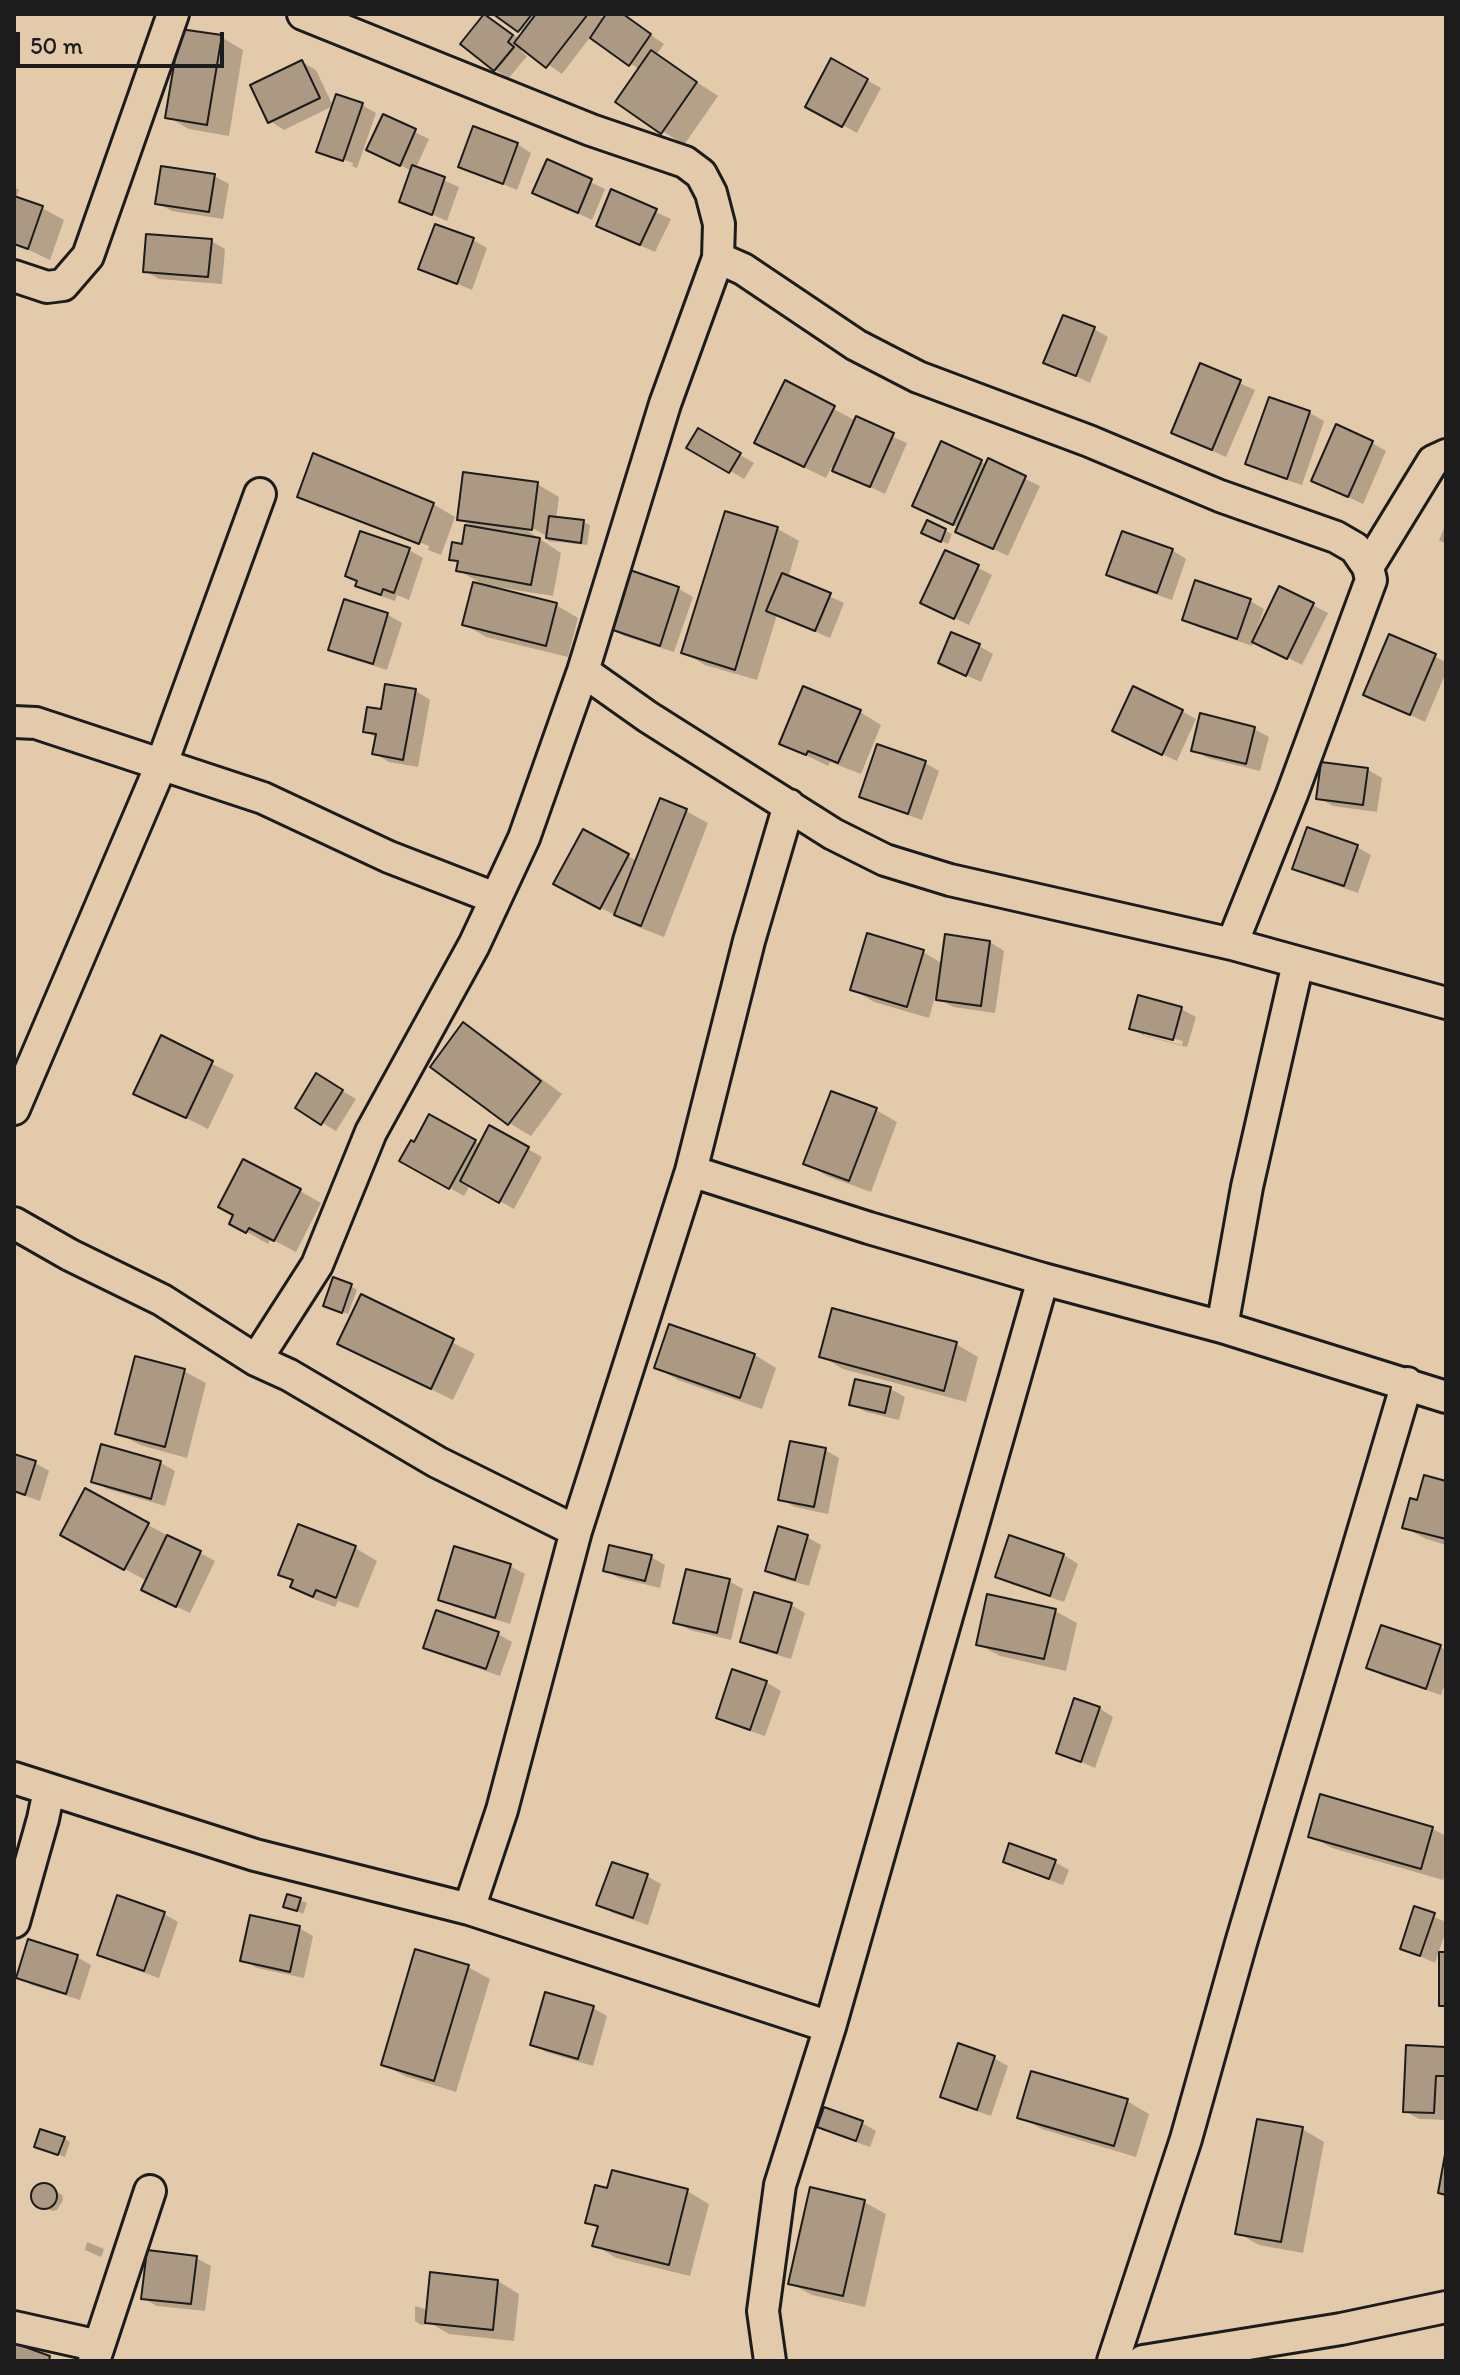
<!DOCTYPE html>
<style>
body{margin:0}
#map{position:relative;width:1460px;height:2375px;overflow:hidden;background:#e3caab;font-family:Itim,sans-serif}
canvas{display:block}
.frame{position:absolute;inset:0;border:16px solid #1c1c1c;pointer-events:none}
.scale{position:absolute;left:16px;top:32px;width:208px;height:36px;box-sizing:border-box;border:4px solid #1c1c1c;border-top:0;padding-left:10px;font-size:24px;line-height:28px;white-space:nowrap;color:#1c1c1c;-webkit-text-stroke:6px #e3caab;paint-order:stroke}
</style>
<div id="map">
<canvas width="1460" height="2375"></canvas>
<div class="frame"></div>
<div class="scale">50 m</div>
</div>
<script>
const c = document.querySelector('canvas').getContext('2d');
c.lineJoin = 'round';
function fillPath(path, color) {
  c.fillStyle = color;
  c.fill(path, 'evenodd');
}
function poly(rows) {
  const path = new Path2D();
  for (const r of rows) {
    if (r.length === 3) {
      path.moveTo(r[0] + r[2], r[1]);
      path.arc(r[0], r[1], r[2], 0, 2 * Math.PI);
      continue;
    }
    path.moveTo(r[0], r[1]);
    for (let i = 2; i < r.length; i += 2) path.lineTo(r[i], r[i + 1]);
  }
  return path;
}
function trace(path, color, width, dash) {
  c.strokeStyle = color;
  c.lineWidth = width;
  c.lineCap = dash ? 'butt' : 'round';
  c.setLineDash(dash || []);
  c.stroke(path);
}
fillPath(poly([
 [496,14,598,14,605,20,609,14,621,14,664,44,656,55,718,96,684,145,618,102,640,70,591,36,562,74,524,48,521,51,527,56,509,78,495,70,463,43,486,15,520,39,524,33],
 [221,37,243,50,229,136,189,129,168,117],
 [832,61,881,88,857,133,808,106],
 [302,62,316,70,333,106,284,130,270,121],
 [362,105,376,113,357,168,352,166,353,163,331,155,331,159,318,151],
 [384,117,429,139,416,168,459,187,447,221,401,201,412,171,383,157],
 [517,144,531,153,517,190,460,166],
 [548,162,605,189,592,220,534,192],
 [214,176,229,184,223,219,172,211,157,203],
 [14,187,19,190,16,199,42,208,64,220,50,260,14,243],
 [612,192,671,219,655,252,612,233],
 [473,240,487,248,472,290,420,268],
 [211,241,225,249,222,284,159,279,145,271],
 [1094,329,1108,337,1090,383,1046,362],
 [1201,366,1255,390,1226,457,1173,433],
 [786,383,856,421,907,443,885,494,831,468,826,478,778,455],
 [1270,399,1310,413,1324,421,1302,485,1262,472,1248,464],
 [699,431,754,463,744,479,689,447],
 [1372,443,1386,451,1363,504,1314,481],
 [942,444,987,465,989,461,1040,486,1008,556,972,539,959,528,928,513],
 [537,484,559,497,556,519,583,522,590,525,587,545,548,541,548,537,524,523,522,527,561,553,553,596,484,585,458,570,459,564,451,559,463,546,475,528,459,519],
 [299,496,433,504,455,517,441,555,320,508,428,550,429,546,320,504,320,508],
 [726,513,778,529,799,541,788,578,844,603,830,638,777,615,757,680,705,665,683,652],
 [928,523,952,534,948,544,930,536],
 [1446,524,1446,544,1439,540],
 [409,550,423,558,409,600,397,595,395,601,372,593,347,575],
 [1172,550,1186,559,1172,600,1123,583,1109,575],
 [946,552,992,575,969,625,937,610],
 [628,572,679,589,693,597,674,652,624,636,610,628],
 [1280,588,1328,613,1302,665,1254,640,1252,646,1198,627,1184,619,1250,601,1264,609,1258,626,1261,627],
 [345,601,388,615,402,623,387,670,345,657,330,649],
 [556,605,578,618,568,657,486,637,464,624],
 [1390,636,1446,662,1446,672,1425,722,1365,694],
 [979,646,993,654,981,682,940,663],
 [387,686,416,691,430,700,418,767,389,762,374,753,377,738,365,731,383,712],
 [1182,711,1196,719,1177,761,1129,739],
 [860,712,881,725,861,774,830,762,828,766,781,743],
 [1254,729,1269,737,1260,771,1208,758,1193,750],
 [925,763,939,771,922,820,876,804,861,796],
 [1323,764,1368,770,1382,778,1377,812,1333,806,1319,798],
 [686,811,708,823,664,937,638,927,570,892,583,831,637,861],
 [1357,847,1371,855,1358,893,1309,876,1295,868],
 [947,937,990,942,1004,951,995,1013,953,1007,935,997,929,1018,874,1002,852,989,923,952,943,964],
 [1181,1009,1196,1017,1187,1047,1145,1036,1131,1028],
 [1144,1031,1183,1041,1182,1045,1144,1035],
 [463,1025,485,1037,562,1094,531,1136,509,1123,433,1067],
 [162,1038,234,1075,208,1129,136,1093],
 [317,1076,356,1099,336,1131,297,1108],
 [876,1110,897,1122,871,1192,827,1176,805,1163],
 [430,1117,481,1145,490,1128,542,1157,514,1209,470,1185,464,1196,402,1161,415,1145],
 [300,1191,321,1203,296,1252,271,1239,268,1244,231,1223,236,1215],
 [351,1286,357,1290,348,1314,332,1308],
 [362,1297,475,1354,453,1400,361,1355],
 [956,1344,978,1357,966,1402,843,1369,821,1356],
 [755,1355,776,1368,762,1409,678,1380,656,1367],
 [184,1371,206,1383,187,1458,140,1445,118,1433],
 [891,1389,905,1397,899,1420,866,1412,851,1404],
 [102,1447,161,1463,175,1471,165,1506,107,1489,93,1481],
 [825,1450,839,1458,828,1514,795,1507,781,1499],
 [14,1456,35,1463,49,1471,40,1501,14,1492],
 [1446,1483,1446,1545,1426,1539,1404,1527],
 [148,1525,215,1561,190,1613,158,1598,147,1581,84,1547],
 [807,1537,821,1545,809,1586,781,1578,767,1570],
 [1010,1537,1064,1555,1078,1564,1064,1602,1011,1584,997,1576],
 [355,1548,377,1561,358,1608,338,1601,335,1607,314,1599,292,1586,294,1582,281,1574],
 [651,1557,665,1565,660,1588,619,1578,605,1570],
 [510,1566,525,1574,510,1624,455,1607,440,1599],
 [729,1581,743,1589,731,1640,690,1630,676,1622],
 [791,1605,805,1613,791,1659,757,1649,742,1641],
 [1055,1611,1077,1623,1066,1671,1000,1656,978,1644],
 [498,1634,512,1642,500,1676,440,1655,426,1647],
 [1440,1647,1446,1650,1446,1680,1441,1695,1383,1676,1369,1667],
 [766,1682,781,1691,765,1736,732,1725,718,1717],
 [1099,1708,1113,1717,1095,1768,1058,1752],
 [1321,1797,1433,1829,1446,1836,1446,1870,1443,1880,1332,1848,1310,1836],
 [1005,1861,1055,1862,1069,1870,1063,1885,1019,1869],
 [647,1876,661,1884,648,1925,613,1913,599,1904],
 [300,1900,307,1903,303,1914,286,1906],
 [1415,1909,1446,1922,1446,1930,1435,1963,1402,1948],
 [164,1914,178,1922,159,1978,114,1962,99,1954],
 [299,1928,313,1936,304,1978,257,1968,243,1960],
 [77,1957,91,1965,80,2000,32,1985,18,1977],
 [468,1967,490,1979,456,2092,405,2076,383,2064],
 [593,2008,607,2016,593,2066,546,2052,532,2044],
 [1446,2049,1446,2120,1419,2119,1405,2111],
 [994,2058,1008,2066,991,2116,956,2104,942,2096],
 [1127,2101,1149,2114,1136,2157,1042,2129,1020,2117],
 [862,2123,876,2131,870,2147,833,2134,819,2126],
 [1302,2129,1324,2142,1303,2253,1259,2245,1238,2233],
 [64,2138,70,2142,65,2157,36,2146],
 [45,2185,62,2195,63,2200,57,2210,52,2211,35,2200,34,2195,40,2186],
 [608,2191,687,2191,709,2204,690,2276,616,2258,595,2245,599,2229,588,2222],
 [864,2202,886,2214,865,2307,812,2295,790,2283],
 [87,2242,104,2249,101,2257,85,2250],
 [196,2258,211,2266,205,2311,157,2306,143,2298],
 [498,2281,519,2294,514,2341,449,2334,427,2321,427,2324,421,2325,415,2321,415,2306,428,2310]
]), '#0003');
const building = poly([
 [484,14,513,35,508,42,514,47,494,71,460,44,484,14],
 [493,14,532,14,518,32,493,14],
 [536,14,588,14,546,68,514,43,536,14],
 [606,14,623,14,651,34,629,66,590,38,606,14],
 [180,29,222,35,207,125,165,118,180,29],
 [651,50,697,82,661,134,615,102,651,50],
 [831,58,868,79,842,127,805,107,831,58],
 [302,60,320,98,268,123,250,85,302,60],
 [336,94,363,103,343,161,316,152,336,94],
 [383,114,416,129,400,166,366,150,383,114],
 [473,126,518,143,503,184,458,167,473,126],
 [547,159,592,179,578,213,532,193,547,159],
 [412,165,445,177,432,215,399,202,412,165],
 [161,166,215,174,209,212,155,204,161,166],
 [611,189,657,209,640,245,596,226,611,189],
 [14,196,43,206,28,249,14,244,14,196],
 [435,224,474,238,457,284,418,269,435,224],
 [146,234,212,239,208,277,143,272,146,234],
 [1063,315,1095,327,1076,376,1043,363,1063,315],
 [1200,363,1241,380,1212,450,1171,433,1200,363],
 [785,380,835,406,804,467,754,443,785,380],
 [1269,397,1310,411,1287,479,1245,464,1269,397],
 [856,416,894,433,870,487,832,471,856,416],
 [1336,424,1373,441,1348,497,1311,481,1336,424],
 [698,428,741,453,729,473,686,448,698,428],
 [941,441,982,460,953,525,912,506,941,441],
 [313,453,434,503,419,544,297,497,313,453],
 [988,458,1026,476,993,549,955,532,988,458],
 [463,472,538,482,532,530,457,520,463,472],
 [725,511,778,527,735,670,681,653,725,511],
 [549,516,584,520,581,543,546,538,549,516],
 [927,520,946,529,941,542,921,533,927,520],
 [465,525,540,538,531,585,456,571,458,561,449,560,452,542,462,544,465,525],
 [360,531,410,548,394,593,383,589,381,595,355,586,357,581,345,576,360,531],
 [1122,531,1173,549,1157,593,1106,575,1122,531],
 [945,550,979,565,954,619,920,603,945,550],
 [627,569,679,587,660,646,607,628,627,569],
 [782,573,831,593,815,631,766,611,782,573],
 [1195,580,1251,599,1237,639,1182,620,1195,580],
 [473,582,557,603,546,646,462,625,473,582],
 [1279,586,1314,603,1287,659,1252,642,1279,586],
 [344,599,388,613,373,664,328,650,344,599],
 [951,632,980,644,966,676,938,663,951,632],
 [1389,634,1436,654,1410,715,1363,695,1389,634],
 [385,684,416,689,403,760,372,754,376,734,363,732,367,707,381,709,385,684],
 [803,686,861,710,838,763,808,751,806,755,779,744,803,686],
 [1133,686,1183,710,1162,755,1112,731,1133,686],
 [1200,713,1255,727,1246,764,1191,751,1200,713],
 [877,744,926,761,908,814,859,797,877,744],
 [1321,762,1368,768,1363,805,1316,799,1321,762],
 [660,798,687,809,641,926,614,915,660,798],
 [1307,827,1358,845,1344,886,1292,869,1307,827],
 [583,829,629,854,600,909,553,884,583,829],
 [867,933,924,950,907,1007,850,990,867,933],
 [945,934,990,941,981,1006,936,1000,945,934],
 [1138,995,1182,1007,1173,1040,1129,1029,1138,995],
 [463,1022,541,1081,508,1125,430,1067,463,1022],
 [161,1035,213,1061,186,1118,133,1094,161,1035],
 [316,1073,343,1090,321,1125,295,1108,316,1073],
 [831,1091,877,1108,849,1181,803,1164,831,1091],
 [429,1114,476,1140,449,1189,399,1161,411,1140,414,1142,429,1114],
 [489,1125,529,1147,499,1203,460,1181,489,1125],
 [243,1159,301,1189,274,1241,249,1228,246,1233,229,1224,233,1215,218,1207,243,1159],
 [333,1277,352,1284,342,1313,323,1306,333,1277],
 [361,1294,454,1339,431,1389,337,1344,361,1294],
 [832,1308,957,1342,944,1391,819,1357,832,1308],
 [669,1324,755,1354,740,1398,654,1368,669,1324],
 [135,1356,185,1369,165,1447,115,1434,135,1356],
 [855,1379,891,1387,885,1413,849,1405,855,1379],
 [790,1441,826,1448,814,1507,778,1500,790,1441],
 [101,1444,161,1461,151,1499,91,1482,101,1444],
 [14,1454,36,1461,25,1495,14,1491,14,1454],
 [1424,1475,1446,1481,1446,1539,1402,1528,1410,1498,1417,1500,1424,1475],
 [85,1488,149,1523,124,1570,60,1535,85,1488],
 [298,1524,356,1546,336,1598,316,1590,313,1597,290,1587,293,1580,278,1575,298,1524],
 [778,1526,808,1535,795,1580,765,1571,778,1526],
 [167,1535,201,1551,176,1607,141,1590,167,1535],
 [1009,1535,1064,1554,1050,1596,995,1577,1009,1535],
 [609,1545,652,1555,645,1581,603,1571,609,1545],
 [454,1546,511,1564,495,1618,438,1600,454,1546],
 [686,1569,730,1579,717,1633,673,1623,686,1569],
 [754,1592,792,1603,777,1653,740,1642,754,1592],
 [987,1594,1056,1609,1044,1659,976,1645,987,1594],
 [436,1610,499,1632,486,1669,423,1648,436,1610],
 [1381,1625,1441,1645,1426,1689,1366,1668,1381,1625],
 [732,1669,767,1681,750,1730,716,1718,732,1669],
 [1074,1698,1100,1707,1081,1762,1056,1753,1074,1698],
 [1320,1794,1433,1827,1421,1869,1308,1837,1320,1794],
 [1009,1843,1056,1860,1049,1879,1003,1862,1009,1843],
 [612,1862,648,1874,633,1918,596,1905,612,1862],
 [287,1894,301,1898,297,1911,283,1907,287,1894],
 [117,1895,165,1912,144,1971,97,1955,117,1895],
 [1414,1906,1435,1913,1420,1956,1400,1949,1414,1906],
 [250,1915,300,1926,290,1972,240,1961,250,1915],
 [28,1939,78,1955,66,1994,16,1978,28,1939],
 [415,1949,469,1965,434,2081,381,2065,415,1949],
 [1439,1952,1446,1952,1446,2006,1439,2006,1439,1952],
 [545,1992,594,2006,578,2059,530,2045,545,1992],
 [958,2043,995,2056,977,2110,940,2097,958,2043],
 [1406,2045,1446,2047,1446,2076,1436,2076,1434,2113,1403,2112,1406,2045],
 [1031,2071,1128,2099,1114,2146,1017,2118,1031,2071],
 [824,2107,863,2121,856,2141,817,2127,824,2107],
 [1257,2119,1303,2127,1281,2242,1235,2234,1257,2119],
 [40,2129,65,2137,58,2155,34,2147,40,2129],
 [1446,2149,1446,2195,1438,2193,1446,2149],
 [612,2170,688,2189,669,2265,592,2246,598,2226,585,2223,595,2185,607,2188,612,2170],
 [44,2196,13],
 [810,2187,865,2200,843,2296,788,2284,810,2187],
 [147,2250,197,2256,191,2304,141,2299,147,2250],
 [430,2272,498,2280,493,2330,425,2323,430,2272],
 [14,2343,50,2356,49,2361,14,2361,14,2343]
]);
fillPath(building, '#ac9983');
trace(building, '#1c1c1c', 2);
const minor = poly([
 [718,258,743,269,856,345,918,377,1089,441,1220,496,1336,537,1355,548,1368,567,1371,580,1292,794,1232,944],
 [14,276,47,287,63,285,88,256,173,14],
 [1368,567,1433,461,1446,455],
 [583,671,648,717,833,834,885,860,950,880,1232,944,1446,1003],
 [14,722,36,723,263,798,389,857,495,898],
 [14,1109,162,763,260,494],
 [691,1171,869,1228,1043,1279,1222,1327,1446,1397],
 [14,1223,70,1255,162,1300,256,1360,289,1375,437,1462,576,1531],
 [1222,1327,1247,1187,1298,963],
 [256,1360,317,1265,371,1132,474,945,524,838,583,671,665,404,718,258,719,224,711,193,701,174,685,162,591,130,303,14],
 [14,1778,255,1855,469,1909,830,2027],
 [469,1909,502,1810,576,1531,691,1171,749,941,789,805],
 [14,1922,43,1819,49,1790],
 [14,2327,99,2346],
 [94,2361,150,2191],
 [770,2361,763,2311,780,2185,830,2027,1043,1279],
 [1113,2361,1186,2139,1241,1943,1407,1383],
 [1143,2361,1341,2329,1446,2307]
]);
trace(minor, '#1c1c1c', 36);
trace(minor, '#e3caab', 30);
</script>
